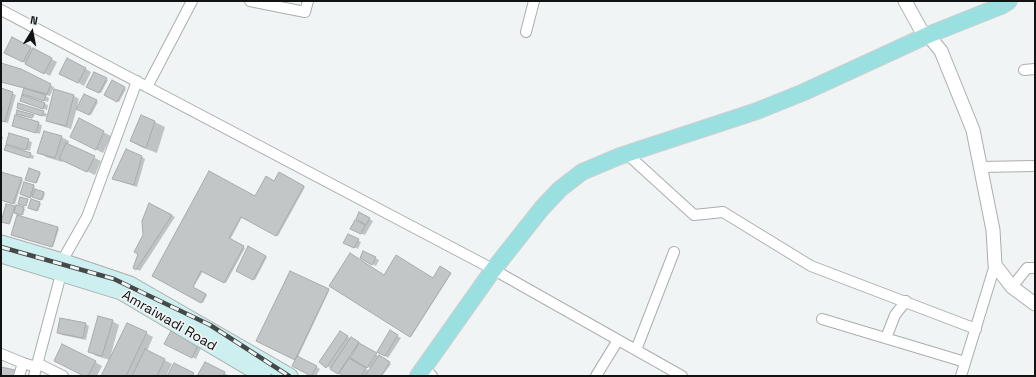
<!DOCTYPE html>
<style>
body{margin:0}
#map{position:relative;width:1036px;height:377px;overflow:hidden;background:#f0f4f4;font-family:"Space Grotesk",sans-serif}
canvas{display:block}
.frame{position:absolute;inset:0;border:2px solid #121414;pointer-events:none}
.north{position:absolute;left:12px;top:12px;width:40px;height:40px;-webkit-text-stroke:3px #f0f4f4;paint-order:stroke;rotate:10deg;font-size:11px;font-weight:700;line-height:16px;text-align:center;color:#121414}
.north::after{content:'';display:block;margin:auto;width:14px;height:18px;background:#121414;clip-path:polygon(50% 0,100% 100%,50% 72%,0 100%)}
</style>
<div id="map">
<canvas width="1036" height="377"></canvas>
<div class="frame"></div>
<div class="north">N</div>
</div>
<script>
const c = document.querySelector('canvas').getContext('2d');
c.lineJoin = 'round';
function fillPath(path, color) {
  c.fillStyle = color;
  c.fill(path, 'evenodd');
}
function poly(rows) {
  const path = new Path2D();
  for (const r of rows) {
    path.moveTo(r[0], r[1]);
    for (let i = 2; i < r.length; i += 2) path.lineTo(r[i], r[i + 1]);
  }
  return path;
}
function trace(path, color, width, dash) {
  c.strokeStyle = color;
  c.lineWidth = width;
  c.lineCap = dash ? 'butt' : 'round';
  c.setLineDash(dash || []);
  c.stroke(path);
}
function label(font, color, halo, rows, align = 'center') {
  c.font = font + ' "Space Grotesk",sans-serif';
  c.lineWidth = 3.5;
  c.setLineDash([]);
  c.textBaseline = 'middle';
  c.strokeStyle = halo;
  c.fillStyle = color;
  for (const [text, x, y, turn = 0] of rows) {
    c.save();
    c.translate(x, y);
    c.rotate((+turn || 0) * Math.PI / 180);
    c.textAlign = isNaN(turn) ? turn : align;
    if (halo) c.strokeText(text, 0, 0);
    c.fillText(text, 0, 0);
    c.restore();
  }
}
fillPath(poly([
 [13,38,57,62,50,76,11,55],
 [68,59,91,72,84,86,66,76],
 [1,64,20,70,54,87,50,96,42,94,49,98,48,102,26,95,25,88,1,82],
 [94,73,108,80,101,93,87,87],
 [112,82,126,89,119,102,105,95],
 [1,89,16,95,8,123,1,121],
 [55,91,74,96,79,99,77,106,78,107,84,95,98,102,91,115,77,108,71,129,52,123,47,120],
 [21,101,45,104,48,105,47,110],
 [18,108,43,112,47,114,46,117],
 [16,117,42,125,40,134,17,127],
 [79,120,111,136,103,153,71,137],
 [155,122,165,127,157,153,141,147,131,141],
 [10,134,32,142,30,151,7,143],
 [1,136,3,137,1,145],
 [61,137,69,141,68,145,101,161,95,175,63,160,62,162,46,157,39,152],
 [9,151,30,154,34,156,33,159],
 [142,157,145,159,137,187,113,179],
 [1,173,23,180,15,204,1,200],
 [39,173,41,173,37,183,27,180],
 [279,173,305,187,278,236,242,217,230,240,245,248,226,283,203,271,193,288,207,295,203,303,153,276,256,198,274,182],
 [34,186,35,187,34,189,45,193,43,200,32,196,31,198,23,195],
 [40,203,41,204,38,211,31,209],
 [150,204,175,217,140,271,134,268,144,235],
 [14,207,25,209,23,215,14,212,10,224,3,222],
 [360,214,373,221,365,235,352,229,363,224,357,219],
 [57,228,59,229,53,247,14,236],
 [349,235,361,242,358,249,345,243],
 [249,248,267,257,255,280,237,270],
 [364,252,379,260,376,266,361,258],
 [440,267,451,274,411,337,330,286,384,276,433,279],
 [291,272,329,291,298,357,320,369,316,376,313,376,293,365,296,360,258,341],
 [112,321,119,325,110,358,146,333,153,337,147,351,172,364,166,376,102,376,110,360,96,356,89,351],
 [85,324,89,326,86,340,62,335,58,333],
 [171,332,201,348,196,359,166,343],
 [340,332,391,364,382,376,344,376,320,362],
 [355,348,356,349,350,360,347,358],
 [355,359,368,367,371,369,369,371,354,361],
 [390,332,401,338,388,358,378,351],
 [95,362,102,366,97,376,85,376],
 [224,373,230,376,199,376]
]), '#0003');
const building = poly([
 [12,37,31,47,23,62,4,53,12,37],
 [33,48,52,58,44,74,25,64,33,48],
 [67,58,86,68,78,83,59,74,67,58],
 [1,63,21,69,51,84,47,94,1,82,1,63],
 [94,72,107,78,99,93,86,87,94,72],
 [112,80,125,87,117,102,104,95,112,80],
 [1,88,13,92,5,122,1,121,1,88],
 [24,88,46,95,44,101,22,94,24,88],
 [54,89,74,95,66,126,46,121,54,89],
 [84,94,97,100,89,115,76,109,84,94],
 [22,95,45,103,43,109,20,101,22,95],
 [18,103,44,111,42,116,17,108,18,103],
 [17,110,34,115,32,118,16,114,17,110],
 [15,115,39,122,36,133,12,126,15,115],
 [141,115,155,121,146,148,130,141,141,115],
 [79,118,104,131,96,150,70,137,79,118],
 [44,131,62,136,55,158,37,153,44,131],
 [9,133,29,139,26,150,6,144,9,133],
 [66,143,95,156,87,172,59,159,66,143],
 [6,145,31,153,29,158,4,150,6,145],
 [126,149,142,156,134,185,112,179,126,149],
 [29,168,40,172,36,183,25,180,29,168],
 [209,171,255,196,266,176,274,181,279,172,304,186,276,236,241,217,229,238,244,246,224,283,201,271,193,287,206,294,201,303,152,276,209,171],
 [1,172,22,178,13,204,1,200,1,172],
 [24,182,34,185,30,198,20,194,24,182],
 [35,189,44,192,41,200,32,197,35,189],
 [20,197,28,199,26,206,18,204,20,197],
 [31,199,40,202,37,211,28,208,31,199],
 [149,203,172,215,136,270,133,268,138,254,134,252,143,235,142,221,149,203],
 [6,204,15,206,9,224,1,222,6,204],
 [16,205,24,207,22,215,14,213,16,205],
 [359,212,370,218,366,225,356,219,359,212],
 [17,215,58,227,52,247,11,235,17,215],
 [355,220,365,225,361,234,350,229,355,220],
 [348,234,359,239,354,248,343,243,348,234],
 [248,246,266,256,253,280,236,271,248,246],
 [363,251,376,257,372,265,360,258,363,251],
 [350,253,384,275,396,255,433,278,440,266,451,273,410,337,329,286,350,253],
 [290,271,329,289,295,360,256,341,290,271],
 [98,316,113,320,102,356,88,352,98,316],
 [60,318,86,323,83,338,57,333,60,318],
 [127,323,147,332,126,376,101,376,127,323],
 [390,330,398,335,385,356,377,352,390,330],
 [171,331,198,345,192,358,164,344,171,331],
 [340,331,348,336,326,368,319,362,340,331],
 [351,337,359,342,338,374,330,369,351,337],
 [359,343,377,353,367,368,350,358,359,343],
 [62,344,96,361,88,376,84,376,54,361,62,344],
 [145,349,165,359,157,376,132,376,145,349],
 [379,355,390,362,381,376,365,376,379,355],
 [297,356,317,366,311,376,292,366,297,356],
 [349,358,366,368,361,376,343,376,339,373,349,358],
 [205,362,225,372,223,376,197,376,205,362],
 [174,363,194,373,192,376,167,376,174,363],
 [1,367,15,370,14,376,1,376,1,367]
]);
fillPath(building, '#c2c6c6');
trace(building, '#a7abab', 1);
const minor = poly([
 [250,1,305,12,308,1],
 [1,10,487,266,682,376],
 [526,32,534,1],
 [1024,70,1035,69],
 [147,87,192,1],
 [627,154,694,215,723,212,811,266,976,329],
 [980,167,1035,166],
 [1012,287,1027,268,1035,268],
 [822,319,965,362],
 [886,338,895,315,906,301],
 [636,350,674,252],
 [1,354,23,363],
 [37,363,63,376],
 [424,367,432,376],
 [19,376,23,363,36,367],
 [34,376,61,274,62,261,87,217,137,81],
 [596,376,618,340],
 [961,376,995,265]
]);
const tertiary = poly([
 [905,1,921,30,928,35,941,51,973,130,993,230,995,265,1012,287,1035,304]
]);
const secondary = poly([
 [1,243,62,261,130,284,290,376],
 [1,255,121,292,263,376]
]);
const primary = poly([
 [418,376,493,270,542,208,560,189,582,172,620,156,757,111,804,92,928,35,1001,6,1009,1]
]);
trace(minor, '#abaeae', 12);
trace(tertiary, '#abaeae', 15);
trace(secondary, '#abaeae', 17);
trace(primary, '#d0d0d0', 18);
trace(minor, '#fff', 10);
trace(tertiary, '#fff', 13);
trace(secondary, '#cdefef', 15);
trace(primary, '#9ae0e0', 16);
const rail = poly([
 [1,247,114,279,210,325,289,376]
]);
trace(rail, '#464949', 4.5);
trace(rail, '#f0f4f4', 3, [9]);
label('14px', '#121414', '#f0f4f4', [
 ["Amraiwadi Road",169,321,30]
]);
</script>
